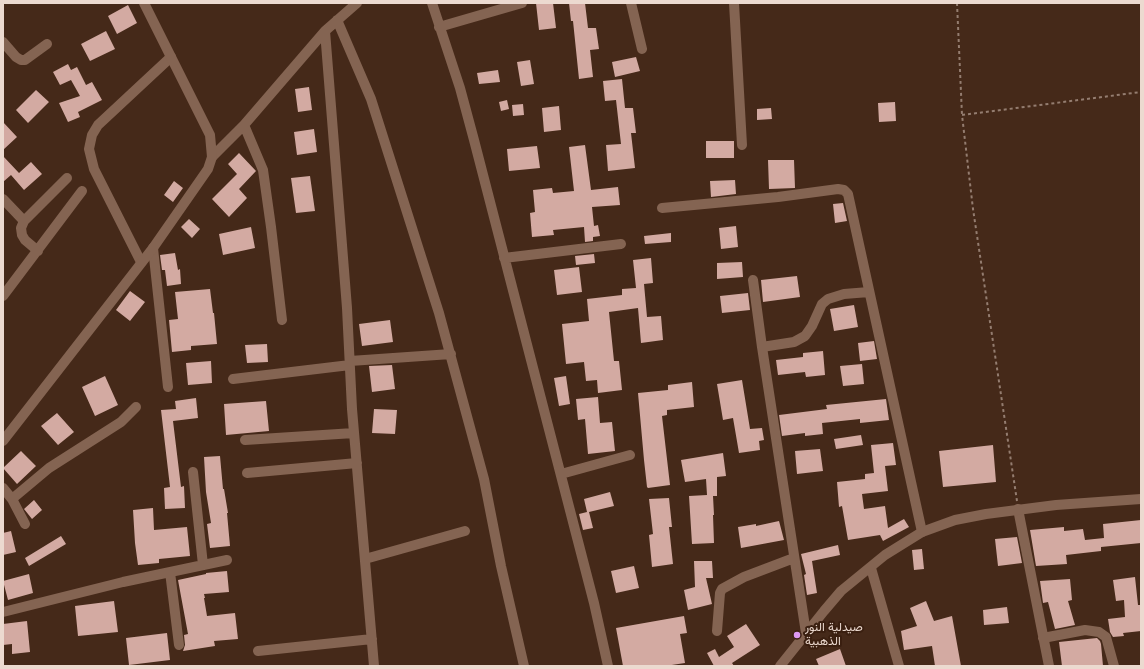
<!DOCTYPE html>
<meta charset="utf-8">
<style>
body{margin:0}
#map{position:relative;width:1144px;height:669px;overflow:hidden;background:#452919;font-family:"DM Sans",sans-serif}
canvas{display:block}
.frame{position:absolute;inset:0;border:4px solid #ecdad0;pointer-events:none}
</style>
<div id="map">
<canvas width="1144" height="669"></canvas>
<div class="frame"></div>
</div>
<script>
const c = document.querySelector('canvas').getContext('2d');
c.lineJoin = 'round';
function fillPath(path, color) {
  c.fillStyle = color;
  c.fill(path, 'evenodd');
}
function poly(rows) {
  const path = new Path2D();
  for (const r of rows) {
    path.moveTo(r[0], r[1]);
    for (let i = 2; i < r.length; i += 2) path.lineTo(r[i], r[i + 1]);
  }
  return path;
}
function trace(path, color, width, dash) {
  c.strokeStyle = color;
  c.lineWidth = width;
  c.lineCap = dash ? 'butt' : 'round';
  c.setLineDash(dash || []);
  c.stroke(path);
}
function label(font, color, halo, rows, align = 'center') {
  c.font = font + ' "DM Sans",Vazirmatn,sans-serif';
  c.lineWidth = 4;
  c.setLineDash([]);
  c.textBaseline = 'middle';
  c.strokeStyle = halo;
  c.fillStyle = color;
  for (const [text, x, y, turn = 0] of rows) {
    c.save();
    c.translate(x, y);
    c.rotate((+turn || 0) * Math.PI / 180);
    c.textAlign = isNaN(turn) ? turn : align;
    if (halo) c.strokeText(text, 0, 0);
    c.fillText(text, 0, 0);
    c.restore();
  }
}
fillPath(poly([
 [536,3,553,3,556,28,539,30],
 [569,3,585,3,588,28,596,28,599,49,590,50,593,77,579,79,573,21,571,21],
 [128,5,137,23,117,34,108,16],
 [106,31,115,49,90,61,81,44],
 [636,57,640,71,615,77,612,62],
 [530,60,534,84,521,86,517,62],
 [68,64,71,70,77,67,86,85,92,82,102,100,78,112,80,117,68,122,59,103,80,96,71,80,60,85,53,72],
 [498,70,500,82,479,84,477,73],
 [622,79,625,108,633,108,636,133,631,133,635,168,608,171,606,145,621,144,616,100,605,101,603,81],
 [309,87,312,110,298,112,295,89],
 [36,90,49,102,28,123,16,110],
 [507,100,509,109,501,111,499,102],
 [895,102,896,121,879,122,878,103],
 [523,104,524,115,513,116,512,105],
 [559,106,561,130,544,132,542,108],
 [771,108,772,119,757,120,757,109],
 [3,122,17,137,3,150],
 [314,129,317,152,297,155,294,132],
 [706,141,734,141,734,158,706,158],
 [585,145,591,190,618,187,620,205,592,207,594,226,598,225,600,236,593,237,593,241,585,242,584,227,553,230,554,235,532,237,530,213,535,212,533,190,552,188,553,193,574,191,569,147],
 [537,146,540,168,509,171,507,149],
 [239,153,256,171,239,189,247,198,229,217,212,199,237,174,228,164],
 [3,156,19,173,31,162,42,174,24,190,11,175,3,182],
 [768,160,794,160,795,188,769,189],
 [310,176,315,211,296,213,291,178],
 [735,180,736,194,711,197,710,181],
 [174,181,183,188,173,202,164,195],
 [843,203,847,221,835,223,833,204],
 [189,219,200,229,192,238,181,227],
 [736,226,738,247,721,249,719,228],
 [251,227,255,248,223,255,219,234],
 [671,233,671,242,645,244,644,236],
 [175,253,178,270,180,269,181,284,167,286,165,270,162,270,160,255],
 [594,254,595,263,576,265,575,256],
 [651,258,653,283,644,284,647,317,661,316,663,340,641,343,638,308,609,312,614,361,619,361,622,390,598,393,597,380,586,381,584,362,566,364,562,324,589,321,587,299,622,295,622,289,636,288,633,260],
 [742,262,743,277,717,279,717,263],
 [579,267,582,292,557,295,554,270],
 [797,276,800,297,763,302,761,280],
 [210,289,213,313,214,313,217,344,191,346,191,350,172,352,169,320,178,319,175,292],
 [130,291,145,302,130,321,116,310],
 [748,293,750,310,722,313,720,296],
 [854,305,858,327,834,331,830,309],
 [390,320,393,342,362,346,359,324],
 [874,341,877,359,860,361,858,343],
 [267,344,268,362,247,363,245,345],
 [823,351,825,375,806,377,805,372,778,375,776,360,803,357,803,353],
 [211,361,212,383,188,385,186,363],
 [862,364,864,384,843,386,840,366],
 [392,365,395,389,372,392,369,366],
 [105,376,118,405,95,416,82,387],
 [566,376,570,404,559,406,554,378],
 [742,380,750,429,762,428,764,440,759,441,760,450,739,453,733,418,723,420,717,384],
 [692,382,694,407,667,410,667,415,662,416,670,485,648,488,647,487,644,460,638,393,668,390,668,385],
 [598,397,600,423,612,422,615,451,588,454,585,419,578,420,576,399],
 [196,398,198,418,173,421,181,487,184,486,185,508,165,509,164,488,170,487,161,410,176,409,175,401],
 [886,399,889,420,860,423,860,419,822,423,823,434,805,436,805,433,782,436,779,415,827,409,826,405],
 [266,401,269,431,226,435,224,404],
 [374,409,397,410,395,434,372,433],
 [57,413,74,432,58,445,41,426],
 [861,435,863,445,836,449,834,439],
 [893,443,896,465,885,466,888,491,862,494,864,509,885,506,888,528,904,519,909,527,883,541,880,535,848,540,842,506,839,507,837,482,865,479,865,474,874,473,871,445],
 [993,445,996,482,943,487,939,451],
 [820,449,823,471,797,474,795,451],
 [21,451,36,466,17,484,3,468],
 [723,453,726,476,717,477,717,496,713,496,714,515,713,515,714,543,692,544,689,496,707,495,706,479,685,482,681,460],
 [220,456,223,489,224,489,228,513,227,513,230,546,210,548,207,524,211,523,206,492,204,457],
 [610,492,614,506,589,512,593,528,583,530,579,514,587,512,584,499],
 [669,498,672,527,669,527,673,564,652,567,649,535,653,534,649,499],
 [34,500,42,510,32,519,24,509],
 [153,508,154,530,187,527,190,556,159,559,159,563,138,565,135,543,133,510],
 [1141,520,1141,543,1101,547,1101,551,1066,555,1067,564,1036,566,1030,530,1064,527,1064,531,1083,529,1085,540,1104,538,1103,524],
 [779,521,784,540,741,548,738,527,756,524,756,526],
 [11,531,16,552,3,555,3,533],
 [61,536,66,544,29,566,25,558],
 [1017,537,1022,563,998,566,995,539],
 [838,545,840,555,812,561,817,593,807,595,804,575,806,574,801,554],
 [922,549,924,569,914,570,912,550],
 [694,561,712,561,713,578,706,578,712,604,688,610,684,590,695,587],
 [634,566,639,588,616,593,611,571],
 [227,571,229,592,204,594,205,598,204,598,207,616,235,613,238,639,214,641,215,646,183,651,185,645,184,635,188,634,178,580,206,574,206,573],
 [29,574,33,593,8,600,3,581],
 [1135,577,1138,605,1141,605,1141,631,1123,633,1124,636,1113,637,1110,632,1108,619,1125,617,1124,600,1116,601,1113,580],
 [1070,579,1072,600,1068,601,1075,625,1055,629,1048,602,1043,603,1040,581],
 [114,601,118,632,78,636,75,606],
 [926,601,934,621,952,616,961,666,935,666,932,646,904,650,901,631,917,626,910,608],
 [1007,607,1009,623,984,625,983,610],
 [684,616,687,633,680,634,685,663,665,666,623,666,616,628],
 [27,621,30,652,12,654,12,644,3,645,3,624],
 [746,624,760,645,732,663,734,666,714,666,707,653,715,649,719,657,734,647,727,636],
 [167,633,170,660,129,665,126,638],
 [1097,638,1100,641,1101,644,1103,666,1062,666,1059,642],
 [840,649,846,666,819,666,816,659]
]), '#d3aaa2');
trace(poly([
 [957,3,962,115],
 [1017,501,973,209,962,115,1141,92]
]), '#947d70', 2, [3, 3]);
trace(poly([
 [432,3,460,88,474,140,594,603,608,666],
 [631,3,642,49],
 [734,3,742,145],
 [337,20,371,99,439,313,484,479,501,566,524,666],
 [439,27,522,3],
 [325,31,347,308,352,409,374,666],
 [3,42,16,57,21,60,25,60,47,44],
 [244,125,263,170,271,227,282,320],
 [212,157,244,125,325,31,357,3],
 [3,199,24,221],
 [662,208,778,197,838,189,844,190,848,194,922,532],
 [153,248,168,387],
 [38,251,25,240,22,235,21,228,24,221,67,178],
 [504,258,621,244],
 [141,262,94,169,89,149,92,135,98,125,171,57],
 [753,280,762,347],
 [3,296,82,191],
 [350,361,451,354],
 [233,379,350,365],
 [245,440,354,433],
 [193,472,203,565],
 [247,473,357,463],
 [561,474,630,455],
 [3,488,12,499,25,524],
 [12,499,49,468,121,422,136,407],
 [1018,509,1049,666],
 [365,559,465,531],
 [871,568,899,666],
 [170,572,179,645],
 [3,612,123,582,227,560],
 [717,631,720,593,722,589,744,577,794,558],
 [806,633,762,347,794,342,805,336,812,326,822,304,828,299,844,294,869,292],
 [1043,638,1085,630,1099,632,1106,637,1114,666],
 [258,651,372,639]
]), '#846452', 10);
trace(poly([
 [3,441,153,248,208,169,212,157,210,135,144,3],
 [780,666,824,611,841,591,885,555,922,532,955,520,986,514,1056,505,1141,499]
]), '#846452', 10);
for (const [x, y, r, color] of [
 [797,635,4,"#de98f2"]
]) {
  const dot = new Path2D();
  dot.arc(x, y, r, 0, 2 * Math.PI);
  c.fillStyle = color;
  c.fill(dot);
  trace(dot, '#3a1f10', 1.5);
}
label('12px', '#ecdad0', '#3a1f10', [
 ["صيدلية النور",805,628],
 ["الذهبية",805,642]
], 'left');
</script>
